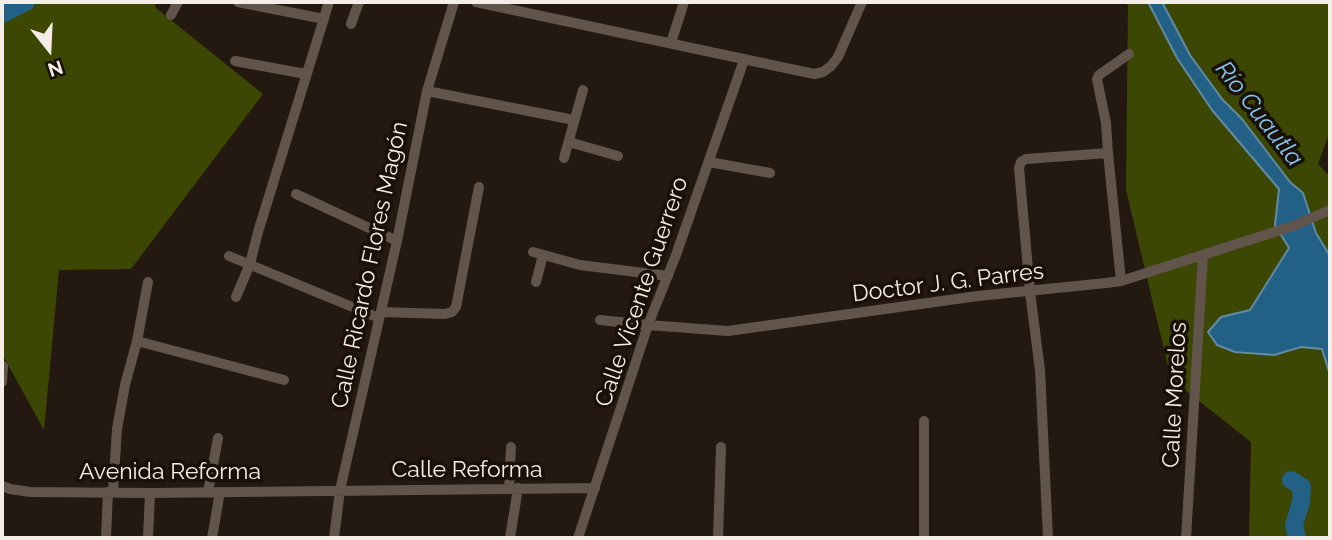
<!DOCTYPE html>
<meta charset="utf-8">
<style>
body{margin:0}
#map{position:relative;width:1332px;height:540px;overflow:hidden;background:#231910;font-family:Raleway,sans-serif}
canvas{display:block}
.frame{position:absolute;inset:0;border:4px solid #f5eee8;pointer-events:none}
.north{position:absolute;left:14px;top:14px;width:70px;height:70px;-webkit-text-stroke:5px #191007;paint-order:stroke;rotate:162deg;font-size:19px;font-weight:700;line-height:28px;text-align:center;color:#f5eee8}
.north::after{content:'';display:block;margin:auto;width:24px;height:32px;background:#f5eee8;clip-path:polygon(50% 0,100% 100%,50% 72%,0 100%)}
</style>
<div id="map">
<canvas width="1332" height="540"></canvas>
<div class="frame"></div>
<div class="north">N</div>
</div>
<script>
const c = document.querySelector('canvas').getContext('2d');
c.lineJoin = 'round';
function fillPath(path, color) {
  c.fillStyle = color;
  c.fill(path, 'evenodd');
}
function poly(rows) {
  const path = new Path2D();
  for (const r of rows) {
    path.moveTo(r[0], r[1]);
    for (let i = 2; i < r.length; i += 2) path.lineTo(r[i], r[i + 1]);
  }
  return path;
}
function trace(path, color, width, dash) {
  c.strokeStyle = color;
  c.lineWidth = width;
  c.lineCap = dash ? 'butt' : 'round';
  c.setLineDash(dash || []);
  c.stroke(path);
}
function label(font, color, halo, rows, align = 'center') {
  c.font = font + ' Raleway,sans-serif';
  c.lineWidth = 7;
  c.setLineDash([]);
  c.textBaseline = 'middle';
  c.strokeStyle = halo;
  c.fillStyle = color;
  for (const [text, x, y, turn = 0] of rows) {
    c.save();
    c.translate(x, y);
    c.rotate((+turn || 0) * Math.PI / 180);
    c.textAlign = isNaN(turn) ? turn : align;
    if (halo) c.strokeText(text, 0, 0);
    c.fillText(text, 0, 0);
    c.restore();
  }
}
fillPath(poly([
 [2,2,154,2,156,8,263,94,131,269,59,270,44,430,2,354],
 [1126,2,1328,2,1330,5,1330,131,1318,164,1330,177,1330,538,1249,538,1251,442,1171,379,1126,190,1128,6]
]), '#3c4704');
const water = poly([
 [1148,2,1162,2,1190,55,1222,99,1242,119,1290,182,1303,193,1316,233,1330,256,1330,375,1322,349,1301,347,1274,355,1235,352,1217,345,1208,332,1221,317,1250,310,1289,248,1275,225,1279,189,1212,110,1177,58,1148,2]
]);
fillPath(water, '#236085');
trace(water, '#628ba3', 2);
trace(poly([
 [2,14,26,2],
 [1291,480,1302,487,1301,502,1294,525,1297,538]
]), '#236085', 18);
trace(poly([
 [238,2,324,19],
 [476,2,814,74,823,72,831,66,838,57,862,2],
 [171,15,178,2],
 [351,24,359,2],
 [671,43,684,2],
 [235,61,306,74],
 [427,91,574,120],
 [569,142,618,156],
 [564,158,583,90],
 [709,162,770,173],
 [296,194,397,241],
 [533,252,580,265,668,276],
 [229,256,379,318],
 [1121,281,1108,153,1106,123,1097,79,1099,75,1129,54],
 [536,282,543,255],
 [236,297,250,264,258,232,329,2],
 [381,312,445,314,452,312,456,307,479,187],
 [600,320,648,325,728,331,978,296,1106,283,1121,281,1293,226,1330,210],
 [137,341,284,380],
 [2,382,3,366],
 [2,486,10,489,30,492,150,493,595,488],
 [509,489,511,447],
 [113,492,117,429,125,385,137,341,148,282],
 [208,492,218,438],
 [106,538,108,492],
 [148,538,150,493],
 [212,538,220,492],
 [334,538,340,490,397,241,427,91,454,2],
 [510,538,518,488],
 [578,538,648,325,676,255,744,60],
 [718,538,721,447],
 [924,538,924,421],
 [1048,538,1040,370,1030,292,1019,168,1021,162,1026,159,1108,153],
 [1186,538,1203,255]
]), '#61554b', 10);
label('23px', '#f5eee8', '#191007', [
 ["Calle Ricardo Flores Magón",370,265,-78],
 ["Doctor J. G. Parres",948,283,-7],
 ["Calle Vicente Guerrero",642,292,-71],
 ["Calle Morelos",1175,395,-87],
 ["Calle Reforma",467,470],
 ["Avenida Reforma",170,472]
]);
label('italic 24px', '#85c7f4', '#191007', [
 ["Río Cuautla",1259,114,52]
]);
</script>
